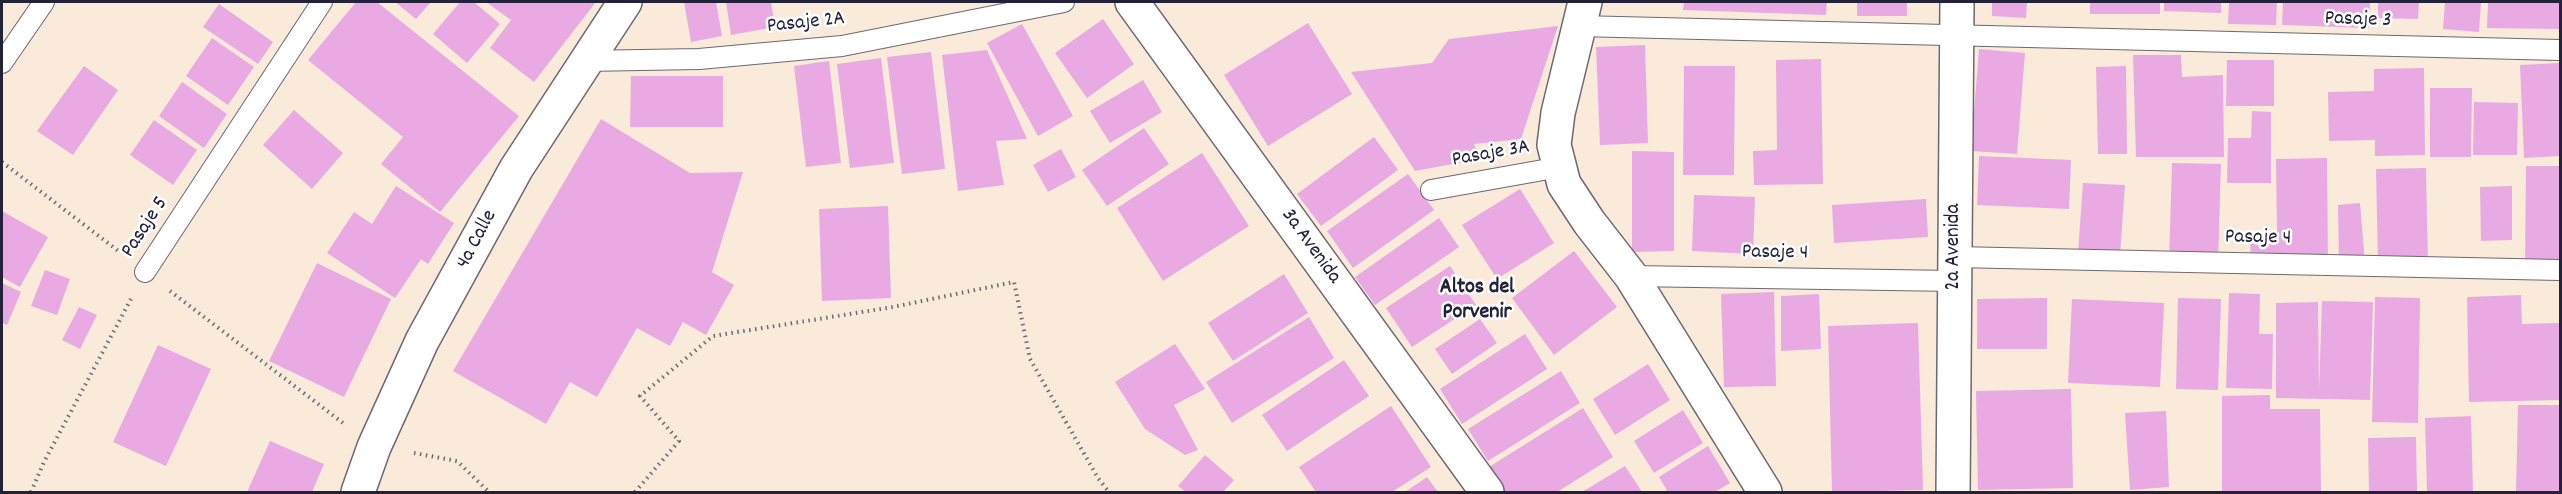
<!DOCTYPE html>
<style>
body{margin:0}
#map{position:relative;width:2562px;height:494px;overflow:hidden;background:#f9ead9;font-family:Dekko,sans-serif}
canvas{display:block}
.frame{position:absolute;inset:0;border:3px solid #22223b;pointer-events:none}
</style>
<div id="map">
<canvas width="2562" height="494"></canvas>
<div class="frame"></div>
</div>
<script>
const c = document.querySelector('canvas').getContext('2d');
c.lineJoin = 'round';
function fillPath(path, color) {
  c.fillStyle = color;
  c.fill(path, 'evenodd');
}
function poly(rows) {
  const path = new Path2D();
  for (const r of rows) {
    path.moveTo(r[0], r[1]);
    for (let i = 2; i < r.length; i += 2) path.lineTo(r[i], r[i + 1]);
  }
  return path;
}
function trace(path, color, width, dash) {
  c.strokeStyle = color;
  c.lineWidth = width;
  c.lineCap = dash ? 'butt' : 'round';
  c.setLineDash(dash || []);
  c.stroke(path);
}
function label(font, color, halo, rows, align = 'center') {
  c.font = font + ' Dekko,sans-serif';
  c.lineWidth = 5;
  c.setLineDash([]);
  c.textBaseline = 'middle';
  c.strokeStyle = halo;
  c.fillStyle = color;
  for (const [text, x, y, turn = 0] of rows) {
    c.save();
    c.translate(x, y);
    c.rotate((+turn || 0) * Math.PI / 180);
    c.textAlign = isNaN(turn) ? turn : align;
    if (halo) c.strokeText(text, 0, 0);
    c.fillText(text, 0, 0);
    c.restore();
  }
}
fillPath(poly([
 [356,2,377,2,519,116,440,212,381,164,403,137,308,60],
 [395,2,431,2,416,19],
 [460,2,474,2,500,24,467,63,433,34],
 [486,2,596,2,534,82,490,48,511,20],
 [684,2,716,2,722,36,691,42],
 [726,2,771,2,775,27,731,35],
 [1684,2,1827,2,1826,15,1683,10],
 [1857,2,1907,2,1907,16,1857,16],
 [1992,2,2027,2,2026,18,1992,16],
 [2090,2,2160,2,2160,14,2090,14],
 [2164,2,2221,2,2221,13,2164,11],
 [2229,2,2277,2,2276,25,2228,24],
 [2283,2,2370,2,2369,28,2282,25],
 [2378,2,2419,2,2418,19,2378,18],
 [2445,2,2481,2,2479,32,2443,29],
 [2488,2,2560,2,2560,29,2487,28],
 [219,4,273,42,258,64,203,27],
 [1103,19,1134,64,1087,98,1055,53],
 [1308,23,1352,94,1268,146,1224,75],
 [1022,24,1073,116,1038,136,987,43],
 [1558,26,1521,139,1474,144,1480,159,1415,171,1351,72,1432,63,1449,39],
 [212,38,254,67,228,105,186,76],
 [1645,45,1648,143,1600,145,1596,47],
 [1979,49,2025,53,2017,154,1971,151],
 [987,50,1027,139,996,141,1004,185,958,191,942,55],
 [931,52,945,169,902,174,887,57],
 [2133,55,2181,55,2182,77,2223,75,2224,157,2136,157],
 [881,58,894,163,850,168,837,64],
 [1821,59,1823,184,1754,185,1753,151,1777,150,1776,60],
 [2227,60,2274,60,2274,106,2226,106],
 [829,61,841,163,806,167,794,66],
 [2560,63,2560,156,2524,158,2520,65],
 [84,66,118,90,73,155,37,131],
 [1684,66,1735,66,1734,175,1683,175],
 [2126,66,2127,154,2098,154,2096,67],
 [2424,68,2425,155,2375,156,2375,140,2329,141,2328,92,2374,91,2374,69],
 [631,76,723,76,723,127,630,127],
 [1143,80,1162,112,1110,143,1090,111],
 [182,82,227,114,204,148,159,116],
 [2430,88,2472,88,2471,157,2430,157],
 [2474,102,2518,103,2517,155,2473,155],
 [294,110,343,153,312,189,263,145],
 [2252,111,2271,112,2271,183,2227,183,2228,138,2251,138],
 [601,119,690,173,743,172,712,272,734,285,706,335,683,322,670,346,637,328,597,397,570,382,546,424,453,371],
 [154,120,197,150,173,185,130,155],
 [1144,128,1169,164,1107,206,1082,170],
 [1374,137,1398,170,1321,226,1297,194],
 [1061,149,1076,177,1048,192,1033,165],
 [1632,151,1674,152,1674,251,1632,252],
 [1202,153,1249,226,1163,281,1117,208],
 [1979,156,2071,160,2069,209,1977,205],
 [2327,158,2328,265,2251,267,2250,234,2277,234,2276,159],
 [2172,163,2221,164,2218,262,2169,261],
 [2526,166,2560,166,2560,268,2525,268],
 [2426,168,2428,266,2378,266,2376,169],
 [1408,174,1434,210,1353,268,1327,231],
 [2083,183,2125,185,2120,255,2078,252],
 [396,186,454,223,428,264,421,259,395,298,327,253,354,212,372,224],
 [2512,186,2512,240,2481,241,2480,187],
 [1520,189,1554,243,1497,279,1462,225],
 [1694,195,1755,197,1753,254,1692,251],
 [1926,199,1928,237,1834,243,1832,205],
 [2360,203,2365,264,2339,264,2338,205],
 [888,206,891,298,822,301,819,209],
 [2,211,48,237,20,287,2,277],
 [1439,218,1459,247,1375,305,1355,277],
 [1574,251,1617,307,1554,355,1512,298],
 [317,263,391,299,344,397,269,361],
 [1450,266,1476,305,1412,347,1386,308],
 [45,270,70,279,57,315,31,306],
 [1284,274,1308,313,1233,361,1208,323],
 [2,283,21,292,7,325,2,323],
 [1774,292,1776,386,1724,387,1721,294],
 [2229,293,2260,294,2259,334,2273,334,2272,389,2226,388],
 [1819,294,1821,349,1781,351,1781,296],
 [2521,295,2522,324,2560,323,2560,400,2469,402,2467,297],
 [2375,297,2420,298,2418,423,2372,422],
 [2047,298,2047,349,1977,349,1977,299],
 [2178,298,2221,299,2218,390,2176,389],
 [2072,299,2164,303,2160,387,2068,383],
 [2322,301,2373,302,2370,400,2276,398,2276,303,2318,302,2319,391],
 [79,307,97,315,80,349,62,340],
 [1309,317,1334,358,1232,423,1206,382],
 [1480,319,1497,343,1452,374,1435,349],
 [1918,323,1923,490,1832,492,1828,326],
 [1525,334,1547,369,1462,424,1440,389],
 [1175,344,1205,389,1174,405,1198,450,1185,455,1145,429,1115,382],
 [158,345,211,369,166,466,113,442],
 [1344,360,1369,396,1287,451,1262,415],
 [1648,364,1670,400,1615,435,1593,399],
 [1561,371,1580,403,1488,461,1468,429],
 [2071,389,2073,488,1978,490,1976,391],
 [2270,395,2270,409,2320,409,2321,492,2222,492,2222,396],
 [2518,405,2560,405,2560,492,2516,492],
 [1391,406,1431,467,1392,492,1316,492,1299,467],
 [1583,408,1613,457,1557,492,1505,492,1489,467],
 [1683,410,1703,443,1654,473,1634,441],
 [2166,411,2169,487,2130,490,2125,413],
 [2471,416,2473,492,2427,492,2425,418],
 [2416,437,2417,492,2369,492,2368,438],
 [270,441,324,464,312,492,247,492],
 [1708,446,1730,483,1715,492,1668,492,1659,477],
 [1205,455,1234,480,1223,492,1186,492,1178,486],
 [1625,466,1642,492,1582,492],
 [1427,477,1438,492,1405,492]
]), '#e9a9e3');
const service = poly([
 [1578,26,2560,50],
 [584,61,699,59,842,46,1064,2],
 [2,63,44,2],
 [1431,190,1560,167],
 [1955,257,2560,270],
 [145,272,322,2],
 [1631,276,1954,281]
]);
const minor = poly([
 [1132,2,1487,492],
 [1585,2,1558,113,1554,145,1564,184,1589,222,1631,276,1765,492],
 [358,492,374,447,422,341,516,169,625,2],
 [1953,492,1957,2]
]);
trace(service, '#6d6872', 22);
trace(minor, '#6d6872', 36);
trace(poly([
 [2,162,121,253],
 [170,291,343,423],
 [414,453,457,461,489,492],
 [31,492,44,462,131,299],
 [635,492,679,441,640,396,713,336,893,307,1014,282,1030,359,1098,478,1109,492]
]), '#6d6872', 4, [1.5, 4.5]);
trace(service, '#fff', 20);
trace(minor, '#fff', 33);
label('21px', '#22223b', '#fff', [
 ["Pasaje 3",2358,21,2],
 ["Pasaje 2A",806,24,-6],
 ["Pasaje 3A",1491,155,-10],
 ["Pasaje 5",146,228,-57],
 ["Pasaje 4",2258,239,1],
 ["4a Calle",478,240,-62],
 ["3a Avenida",1310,247,54],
 ["2a Avenida",1955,247,-90],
 ["Pasaje 4",1775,254,1]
]);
label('bold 22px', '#22223b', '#fff', [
 ["Altos del",1477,289],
 ["Porvenir",1477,314]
]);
</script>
